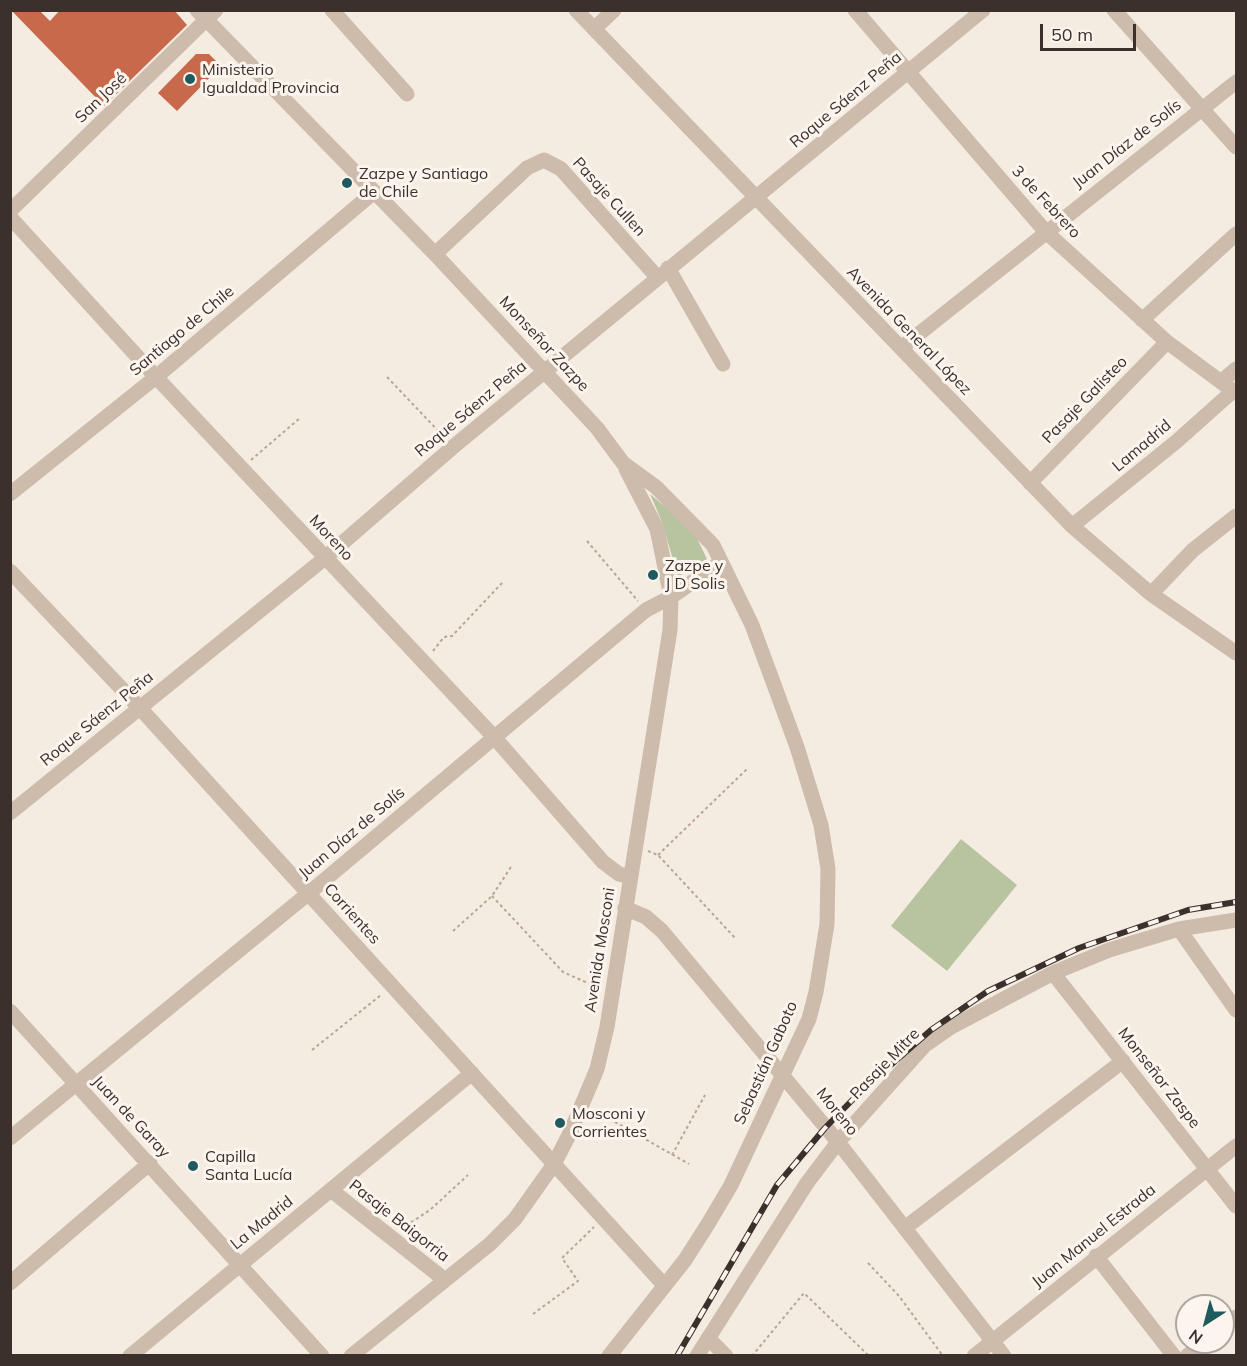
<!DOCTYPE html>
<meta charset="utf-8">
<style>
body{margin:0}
#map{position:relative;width:1247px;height:1366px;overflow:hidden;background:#f4ebe1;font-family:Mulish,sans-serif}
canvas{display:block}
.frame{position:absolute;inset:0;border:12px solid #3b302b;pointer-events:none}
.north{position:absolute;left:1175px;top:1294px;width:60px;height:60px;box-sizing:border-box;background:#fbf5ee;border:2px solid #aea6a0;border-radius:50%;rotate:216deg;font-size:16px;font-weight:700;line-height:24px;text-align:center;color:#3b302b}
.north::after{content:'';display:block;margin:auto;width:21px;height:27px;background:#1f5a5e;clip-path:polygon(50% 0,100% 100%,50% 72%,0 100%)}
.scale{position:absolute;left:1040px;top:24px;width:96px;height:27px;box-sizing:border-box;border:3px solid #3b302b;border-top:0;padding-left:8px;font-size:18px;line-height:21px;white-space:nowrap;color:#3b302b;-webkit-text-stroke:4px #fbf5ee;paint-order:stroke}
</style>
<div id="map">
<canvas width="1247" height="1366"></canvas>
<div class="frame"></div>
<div class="north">N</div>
<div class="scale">50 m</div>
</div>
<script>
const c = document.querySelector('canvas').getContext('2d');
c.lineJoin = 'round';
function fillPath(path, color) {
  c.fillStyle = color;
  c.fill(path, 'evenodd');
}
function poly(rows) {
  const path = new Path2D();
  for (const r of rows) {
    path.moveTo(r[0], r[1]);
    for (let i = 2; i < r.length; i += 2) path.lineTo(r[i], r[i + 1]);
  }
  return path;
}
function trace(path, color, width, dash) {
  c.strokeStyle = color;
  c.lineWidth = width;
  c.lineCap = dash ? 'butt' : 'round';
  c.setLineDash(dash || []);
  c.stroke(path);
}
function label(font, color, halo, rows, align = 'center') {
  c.font = font + ' Mulish,sans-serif';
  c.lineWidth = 6;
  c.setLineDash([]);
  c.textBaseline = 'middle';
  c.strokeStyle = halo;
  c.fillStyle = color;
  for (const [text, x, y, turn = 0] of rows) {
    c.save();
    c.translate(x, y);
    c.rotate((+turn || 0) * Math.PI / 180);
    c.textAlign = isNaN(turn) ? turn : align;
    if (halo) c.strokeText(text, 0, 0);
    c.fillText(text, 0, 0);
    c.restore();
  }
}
fillPath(poly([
 [650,494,693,530,707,559,678,577,662,522],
 [961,839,1017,885,947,971,891,926]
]), '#b8c4a0');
fillPath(poly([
 [11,10,39,10,50,21,60,10,174,10,187,25,104,106],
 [196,54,209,54,221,66,177,111,158,93]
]), '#c8694b');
trace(poly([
 [387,377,445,438],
 [251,460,300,418],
 [587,541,638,601],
 [433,651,444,637,452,636,502,583],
 [648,851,658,855,736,939],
 [658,855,748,768],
 [492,896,563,972,601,989],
 [453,931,492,896,511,867],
 [312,1050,381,995],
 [594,1110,689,1164],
 [672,1155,705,1095],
 [401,1229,430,1210,468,1175],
 [868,1263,899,1296,943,1356],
 [533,1314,578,1281,562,1258,594,1227],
 [752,1356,804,1293,869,1356]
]), '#b9a596', 2, [3, 3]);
trace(poly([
 [197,10,435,254,597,428,623,463,656,487,713,545,752,625,797,747,821,825,828,869,827,924,816,992,809,1019,731,1185,708,1224,685,1260,609,1356],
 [332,10,407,94],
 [576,10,1072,526,1151,594,1236,653],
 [855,10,1045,231,1167,342,1236,393],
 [1114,10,1236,147],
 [594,29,614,10],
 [10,211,216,10],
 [10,217,156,377,494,737,603,862,619,874,630,877],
 [435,254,527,168,544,160,561,169,657,277],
 [668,268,723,364],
 [1142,320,1236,234],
 [901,348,1236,82],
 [1221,382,1236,369],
 [1030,483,1167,342],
 [10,494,156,377,374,192],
 [1072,526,1177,441,1233,391],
 [10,571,139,707,663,1284],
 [1151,594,1193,550,1236,516],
 [10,813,325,558,453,447,983,10],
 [625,908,646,917,662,931,838,1142,1004,1356],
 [1179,929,1236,1010],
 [1053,973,1236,1206],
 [10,1011,322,1356],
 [10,1138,309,893,646,610,671,597,721,562],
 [331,1190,445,1280],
 [906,1227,1123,1061],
 [1096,1256,1174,1356],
 [10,1283,150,1163],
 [1223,1328,1236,1317],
 [708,1338,726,1356],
 [130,1356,472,1073],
 [351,1356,490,1244,515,1219,554,1164,570,1133,597,1069,607,1027,670,630,671,597,657,529,626,469],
 [697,1356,807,1183,838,1142,925,1045,951,1027,1053,973,1109,950,1179,929,1236,920],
 [974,1356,1236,1146],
 [1187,1356,1204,1342]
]), '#cdbbac', 15);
const rail = poly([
 [677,1356,777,1185,825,1128,862,1090,931,1030,988,991,1079,948,1188,910,1236,902]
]);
trace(rail, '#3b302b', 6);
trace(rail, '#fbf5ee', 4, [11]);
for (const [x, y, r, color] of [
 [190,79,6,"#1f5a5e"],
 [347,183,6,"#1f5a5e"],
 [653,575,6,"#1f5a5e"],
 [560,1123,6,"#1f5a5e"],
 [193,1166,6,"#1f5a5e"]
]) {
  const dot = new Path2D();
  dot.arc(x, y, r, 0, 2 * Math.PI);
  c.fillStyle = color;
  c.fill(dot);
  trace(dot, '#fbf5ee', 2);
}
label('16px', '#3b302b', '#fbf5ee', [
 ["Ministerio",202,70],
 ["Igualdad Provincia",202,88],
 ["Zazpe y Santiago",359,174],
 ["de Chile",359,192],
 ["Zazpe y",665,566],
 ["J D Solis",665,584],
 ["Mosconi y",572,1114],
 ["Corrientes",572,1132],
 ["Capilla",205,1157],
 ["Santa Lucía",205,1175]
], 'left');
label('16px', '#3b302b', '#fbf5ee', [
 ["San José",101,98,-44],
 ["Roque Sáenz Peña",846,100,-40],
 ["Juan Díaz de Solís",1127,144,-38],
 ["Pasaje Cullen",609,197,48],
 ["3 de Febrero",1046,202,47],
 ["Santiago de Chile",182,331,-40],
 ["Avenida General López",909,331,46],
 ["Monseñor Zazpe",544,344,47],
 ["Pasaje Galisteo",1085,400,-46],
 ["Roque Sáenz Peña",471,409,-40],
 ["Lamadrid",1142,446,-40],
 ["Moreno",331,538,47],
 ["Roque Sáenz Peña",97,719,-39],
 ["Juan Díaz de Solís",352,833,-40],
 ["Corrientes",352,914,48],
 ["Avenida Mosconi",600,950,-81],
 ["Sebastián Gaboto",766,1063,-66],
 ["Pasaje Mitre",885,1064,-46],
 ["Monseñor Zaspe",1159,1078,52],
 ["Moreno",837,1112,51],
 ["Juan de Garay",131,1117,47],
 ["Pasaje Baigorria",399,1221,38],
 ["La Madrid",262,1223,-39],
 ["Juan Manuel Estrada",1094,1236,-39]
]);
</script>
